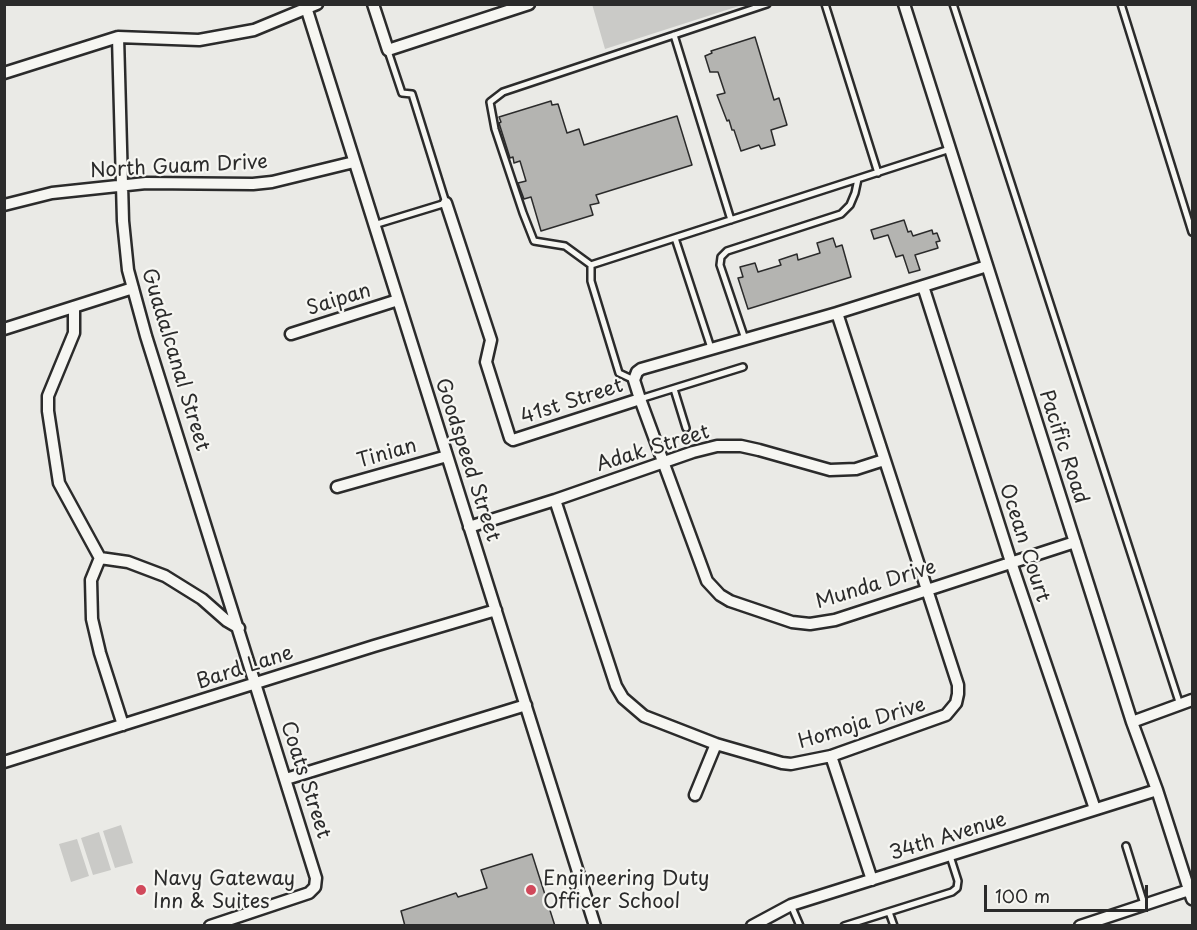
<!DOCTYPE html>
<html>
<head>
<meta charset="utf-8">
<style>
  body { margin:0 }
  #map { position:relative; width:1197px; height:930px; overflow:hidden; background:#eaeae6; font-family:"Playpen Sans",sans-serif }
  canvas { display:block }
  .frame { position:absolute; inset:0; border:6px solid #2b2b2b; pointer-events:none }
  .scale { position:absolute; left:984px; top:885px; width:164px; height:27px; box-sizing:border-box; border:3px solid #2b2b2b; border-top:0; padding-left:8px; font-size:18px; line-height:21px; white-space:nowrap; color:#2b2b2b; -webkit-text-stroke:4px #f6f6f2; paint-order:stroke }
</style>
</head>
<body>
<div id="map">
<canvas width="1197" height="930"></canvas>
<div class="frame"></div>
<div class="scale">100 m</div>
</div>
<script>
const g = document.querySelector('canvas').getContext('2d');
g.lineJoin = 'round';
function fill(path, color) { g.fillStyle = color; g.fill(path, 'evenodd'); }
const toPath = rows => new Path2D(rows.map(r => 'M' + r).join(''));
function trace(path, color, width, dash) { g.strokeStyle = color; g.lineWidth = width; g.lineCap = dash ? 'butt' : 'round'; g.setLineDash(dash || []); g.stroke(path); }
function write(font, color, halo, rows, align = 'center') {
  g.font = font + ' "Playpen Sans",sans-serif'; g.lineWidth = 4.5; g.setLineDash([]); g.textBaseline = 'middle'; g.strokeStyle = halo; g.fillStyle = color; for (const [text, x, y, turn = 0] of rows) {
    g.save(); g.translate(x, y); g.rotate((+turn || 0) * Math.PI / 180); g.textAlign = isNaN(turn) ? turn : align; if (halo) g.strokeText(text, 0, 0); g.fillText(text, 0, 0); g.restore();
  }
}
const green = toPath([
  [592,4,742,4,742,5,605,49],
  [121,825,133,863,115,868,103,831],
  [99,832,111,870,93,875,81,838],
  [77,839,89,876,71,882,59,844]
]);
const building = toPath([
  [755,37,774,100,779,98,787,125,771,130,775,145,761,149,759,145,741,151,734,130,732,130,729,120,727,121,717,95,725,93,718,72,710,72,705,56,712,53,711,51,755,37],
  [551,101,552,105,558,104,567,133,579,129,584,145,677,116,692,165,596,195,599,203,590,205,593,215,541,231,531,197,524,199,518,183,526,181,520,161,514,163,513,157,510,158,499,123,501,122,499,117,551,101],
  [904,220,908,232,911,231,913,236,932,230,933,234,937,233,940,241,936,242,938,248,915,255,920,270,909,273,903,255,896,257,888,235,874,239,871,230,904,220],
  [833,238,836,247,842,245,851,277,748,309,738,278,743,277,740,267,755,263,758,272,781,265,779,260,797,254,798,260,820,253,817,243,833,238],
  [532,854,555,926,405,926,401,911,456,893,458,897,487,888,481,870,532,854]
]);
const lane = toPath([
  [825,4,878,173],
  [953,4,1180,705],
  [1121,4,1192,232],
  [674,35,731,220],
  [374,225,446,203,412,94,402,93,388,51],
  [675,238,711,348],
  [591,265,565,246,534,241,523,213,495,129,490,102,503,92,767,4],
  [745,339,720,265,721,257,727,251,841,214,850,205,855,193,858,179],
  [634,380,619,373,591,281,591,265,950,149],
  [674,389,686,428],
  [640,399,743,367],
  [1126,846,1144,904],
  [791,905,800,926],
  [889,912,894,926],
  [844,926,952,892,957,888,958,881,950,856]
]);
const street = toPath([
  [305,4,595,926],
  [373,4,388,50,529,4],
  [904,4,1132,722,1157,790,1192,899],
  [118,37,123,221,128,270,146,336,316,878,315,887,309,893,210,926],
  [4,73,118,37,199,40,254,30,317,4],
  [446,203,491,340,486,362,510,438,513,440,640,399],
  [4,205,52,193,146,183,253,184,272,182,354,162],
  [987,266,837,313,641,369,637,372,634,380,640,399,707,581,720,595,730,601,792,622,810,624,835,620,1075,542],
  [923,286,1011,562,1095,809],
  [74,307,74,333,48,396,48,411,59,483,100,558,128,562,165,576,202,599,227,621,239,628],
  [4,329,133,288],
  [291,334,398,300],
  [337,487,447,456],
  [555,500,616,686,623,698,644,716,716,744,782,763,791,764,831,756,946,715,956,703,958,694,958,685,837,313],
  [469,527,555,500,693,452,717,446,741,446,759,450,830,470,856,469,884,460],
  [100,558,91,580,92,619,100,653,123,725],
  [1132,722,1192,700],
  [831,756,872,880],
  [4,762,374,646,496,610],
  [286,779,526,705],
  [695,795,716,744],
  [752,926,791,905,1157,790],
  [1080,926,1189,890]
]);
const markers = [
  [141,890,6,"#d1495b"],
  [531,890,6,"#d1495b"]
];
const streetNames = [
  ["North Guam Drive",179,167,-3],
  ["Saipan",339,300,-17],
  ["Guadalcanal Street",175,360,73],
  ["41st Street",572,402,-18],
  ["Pacific Road",1063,447,72],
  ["Adak Street",653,449,-17],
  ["Tinian",387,454,-16],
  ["Goodspeed Street",467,460,72],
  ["Ocean Court",1024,543,72],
  ["Munda Drive",876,585,-17],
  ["Bard Lane",245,668,-18],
  ["Homoja Drive",862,724,-17],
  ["Coats Street",305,780,72],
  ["34th Avenue",948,837,-17]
];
const poiNames = [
  ["Navy Gateway",153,879],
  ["Inn & Suites",153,902],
  ["Engineering Duty",543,879],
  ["Officer School",543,902]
];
fill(green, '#cacac7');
fill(building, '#b4b4b1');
trace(building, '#2b2b2b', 1.5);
trace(lane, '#2b2b2b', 10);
trace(street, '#2b2b2b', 15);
trace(lane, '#f6f6f2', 5);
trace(street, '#f6f6f2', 10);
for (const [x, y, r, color] of markers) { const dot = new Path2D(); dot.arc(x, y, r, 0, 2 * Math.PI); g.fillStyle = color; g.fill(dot); trace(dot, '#f6f6f2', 2); }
write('20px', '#2b2b2b', '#f6f6f2', streetNames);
write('20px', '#2b2b2b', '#f6f6f2', poiNames, 'left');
</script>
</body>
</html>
